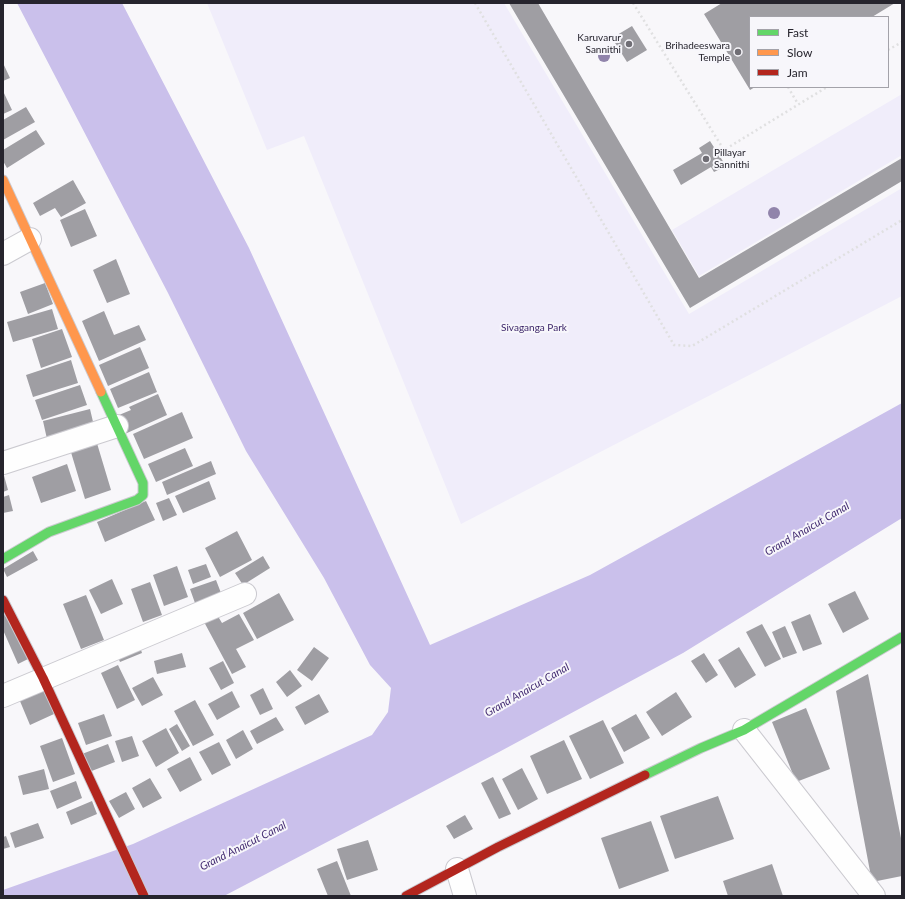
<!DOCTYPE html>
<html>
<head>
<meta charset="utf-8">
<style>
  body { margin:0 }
  #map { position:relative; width:905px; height:899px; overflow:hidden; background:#f8f7fa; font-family:Lato,sans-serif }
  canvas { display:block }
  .frame { position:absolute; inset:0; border:4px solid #26242d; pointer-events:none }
  .legend { position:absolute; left:749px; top:16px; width:140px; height:72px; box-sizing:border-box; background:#f7f6fb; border:1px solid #a3a2a9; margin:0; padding:5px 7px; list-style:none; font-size:12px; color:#26242d }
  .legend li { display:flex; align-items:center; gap:8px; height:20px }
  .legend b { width:20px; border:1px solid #a3a2a9 }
</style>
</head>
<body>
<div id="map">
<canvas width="905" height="899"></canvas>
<div class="frame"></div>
<ul class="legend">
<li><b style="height:5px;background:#63d668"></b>Fast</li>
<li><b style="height:5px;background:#ff974d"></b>Slow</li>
<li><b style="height:5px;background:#b3261e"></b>Jam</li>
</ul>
</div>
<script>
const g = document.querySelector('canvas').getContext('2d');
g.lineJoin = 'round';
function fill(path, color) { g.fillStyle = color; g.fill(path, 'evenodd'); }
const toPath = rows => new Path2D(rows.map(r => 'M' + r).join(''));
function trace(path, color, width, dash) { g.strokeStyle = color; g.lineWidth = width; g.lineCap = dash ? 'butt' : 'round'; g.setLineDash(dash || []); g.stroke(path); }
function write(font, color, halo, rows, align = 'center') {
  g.font = font + ' Lato,sans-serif'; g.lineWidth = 4; g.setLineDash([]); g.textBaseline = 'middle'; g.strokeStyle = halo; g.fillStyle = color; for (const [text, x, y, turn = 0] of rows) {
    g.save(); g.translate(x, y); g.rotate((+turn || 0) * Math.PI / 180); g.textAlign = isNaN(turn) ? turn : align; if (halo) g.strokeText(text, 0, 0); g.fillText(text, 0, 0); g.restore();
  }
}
const green = toPath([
  [207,3,504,3,689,314,902,188,902,296,461,524,304,136,267,150],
  [902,94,902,155,699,276,672,230]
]);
const water = toPath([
  [17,3,122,3,249,248,430,645,590,575,902,403,902,518,683,653,499,752,224,896,3,896,3,890,133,844,372,735,388,712,391,688,370,665,324,578,246,451,168,293]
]);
const building = toPath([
  [509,3,538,3,699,278,902,158,902,181,690,308],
  [722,3,895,3,872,17,750,17,750,87,755,87,750,90,704,14],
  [632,26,647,50,627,62,612,38],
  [3,63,10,78,3,81],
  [3,91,12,110,3,114],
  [26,107,35,122,3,140,3,120],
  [36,130,45,144,7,168,3,161,3,150],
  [710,141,726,166,714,172,711,167,681,185,673,170,702,153,699,148],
  [73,180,86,203,61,217,55,208,40,216,33,203],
  [85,209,97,236,71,247,60,220],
  [116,259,130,294,107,303,93,270],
  [45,283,53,304,28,314,20,292],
  [52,309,58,329,13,342,7,322],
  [104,311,114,335,139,325,146,340,99,361,82,321],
  [62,329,72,357,41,368,32,339],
  [140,347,149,368,108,386,99,365],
  [71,360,78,383,33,397,26,375],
  [149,372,157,392,118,408,110,389],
  [80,385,87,405,42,420,35,400],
  [158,394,167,415,127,433,119,415,131,410,129,407],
  [90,409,94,426,47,439,43,421],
  [182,412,193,438,144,459,133,434],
  [96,440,111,490,85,499,70,449],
  [185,448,193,466,156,482,148,464],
  [211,461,216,474,167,495,162,482],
  [67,464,76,491,41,503,32,477],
  [3,472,8,490,3,492],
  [209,481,216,499,183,513,175,496],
  [9,495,13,511,3,513,3,497],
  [169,498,177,515,163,521,156,503],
  [146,501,155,520,105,542,97,522],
  [237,531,252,560,220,577,205,548],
  [33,551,38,560,7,577,3,569],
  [263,556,270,568,243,585,235,573],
  [206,564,211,577,193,584,188,570],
  [177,566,188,597,164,606,153,575],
  [112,579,123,604,101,614,89,590],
  [216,580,221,593,195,603,190,589],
  [150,582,162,615,143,622,131,589],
  [855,591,869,619,843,633,828,604],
  [279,593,294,620,257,639,243,613],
  [86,595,104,640,81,649,63,604],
  [3,613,34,656,18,664,3,630],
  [216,613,222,623,239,614,254,640,236,649,246,667,232,674,203,620],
  [810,614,822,644,803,651,791,622],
  [762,624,781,659,765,667,746,632],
  [785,626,797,653,783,658,772,632],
  [138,641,142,653,120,662,115,650],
  [314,647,329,658,312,681,297,670],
  [739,647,756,675,735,688,718,660],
  [182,653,186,667,157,674,154,661],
  [704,653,718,675,706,683,691,661],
  [223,661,234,683,221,690,209,668],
  [118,665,135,700,117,709,101,673],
  [290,670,302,686,287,697,276,682],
  [868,674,902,843,902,876,872,882,836,691],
  [153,677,163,695,142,706,132,688],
  [42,683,54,714,30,725,17,694],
  [263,688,273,709,260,715,250,695],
  [232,691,240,707,217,720,208,704],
  [676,692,692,717,662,736,646,712],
  [319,694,329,712,305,725,295,707],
  [195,700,214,735,193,746,174,711],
  [806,708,830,769,796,782,772,722],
  [104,714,112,736,86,745,78,723],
  [636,714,650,738,624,752,611,728],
  [276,717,284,730,257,744,250,731],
  [603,720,624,763,590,779,569,736],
  [177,724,190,746,182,751,169,729],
  [166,728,179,753,156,767,142,741],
  [243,730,253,749,236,759,226,740],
  [132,736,139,756,122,762,115,741],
  [62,738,75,774,53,782,40,746],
  [564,740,582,779,547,794,530,756],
  [219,742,231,765,212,775,199,752],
  [108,744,115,762,89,772,82,754],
  [190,757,202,780,180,792,167,769],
  [522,768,538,799,518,810,502,779],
  [44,769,49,789,23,795,18,776],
  [493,777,511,814,499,819,481,783],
  [150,778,162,798,143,808,132,788],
  [76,781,82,798,57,809,50,791],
  [126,792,135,809,119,818,109,801],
  [718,796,734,839,675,859,660,816],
  [92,801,97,814,71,825,66,812],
  [465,815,473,829,454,839,446,826],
  [651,821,669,871,619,889,601,838],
  [38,823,44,838,15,848,10,833],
  [6,836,10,847,3,849,3,837],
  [368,840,378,870,347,880,337,849],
  [337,861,351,896,328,896,317,869],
  [772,864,783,896,728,896,723,881]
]);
const path = toPath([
  [475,3,674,345,692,346,902,220],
  [633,3,724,150,827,87],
  [888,50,902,42],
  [788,87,798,104]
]);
const street = toPath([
  [3,254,30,239],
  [3,463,117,426],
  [3,696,245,594],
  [744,730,874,896],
  [457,869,465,896]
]);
const fast = toPath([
  [3,559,49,532,137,500,143,495,143,483,101,392],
  [645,775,701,748,744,730,902,637]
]);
const slow = toPath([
  [3,180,101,392]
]);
const jam = toPath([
  [3,600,43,678,144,896],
  [406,896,498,847,645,775]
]);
const trees = [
  [604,56],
  [774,213]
];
const markers = [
  [629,44,4,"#706e75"],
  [738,52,4,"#706e75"],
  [706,159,4,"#706e75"]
];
const poiNames = [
  ["Karuvarur",621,38],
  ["Sannithi",621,50],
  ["Brihadeeswara",730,46],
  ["Temple",730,58],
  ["Pillayar",714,153,"left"],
  ["Sannithi",714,165,"left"]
];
const parkNames = [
  ["Sivaganga Park",534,328]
];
const waterNames = [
  ["Grand Anaicut Canal",807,529,-30],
  ["Grand Anaicut Canal",527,690,-30],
  ["Grand Anaicut Canal",243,846,-27]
];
fill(green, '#f0edfa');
fill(water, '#cac0eb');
fill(building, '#9f9ea3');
trace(street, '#cbcad0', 24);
trace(fast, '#cbcad0', 11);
trace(slow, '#cbcad0', 11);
trace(jam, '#cbcad0', 11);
trace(path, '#e0e0e1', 2.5, [2, 3]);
trace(street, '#fefefe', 22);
trace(fast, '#63d668', 9);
trace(slow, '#ff974d', 9);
trace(jam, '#b3261e', 9);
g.fillStyle = '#9184ab';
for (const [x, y] of trees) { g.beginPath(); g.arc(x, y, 6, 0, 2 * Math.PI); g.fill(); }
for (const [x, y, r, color] of markers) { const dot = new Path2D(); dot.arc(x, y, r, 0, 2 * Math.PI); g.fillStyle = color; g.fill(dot); trace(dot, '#f7f6fb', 1.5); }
write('10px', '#26242d', '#f7f6fb', poiNames, 'right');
write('10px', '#3d266a', '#f7f6fb', parkNames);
write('italic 11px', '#432c71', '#f7f6fb', waterNames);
</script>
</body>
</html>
